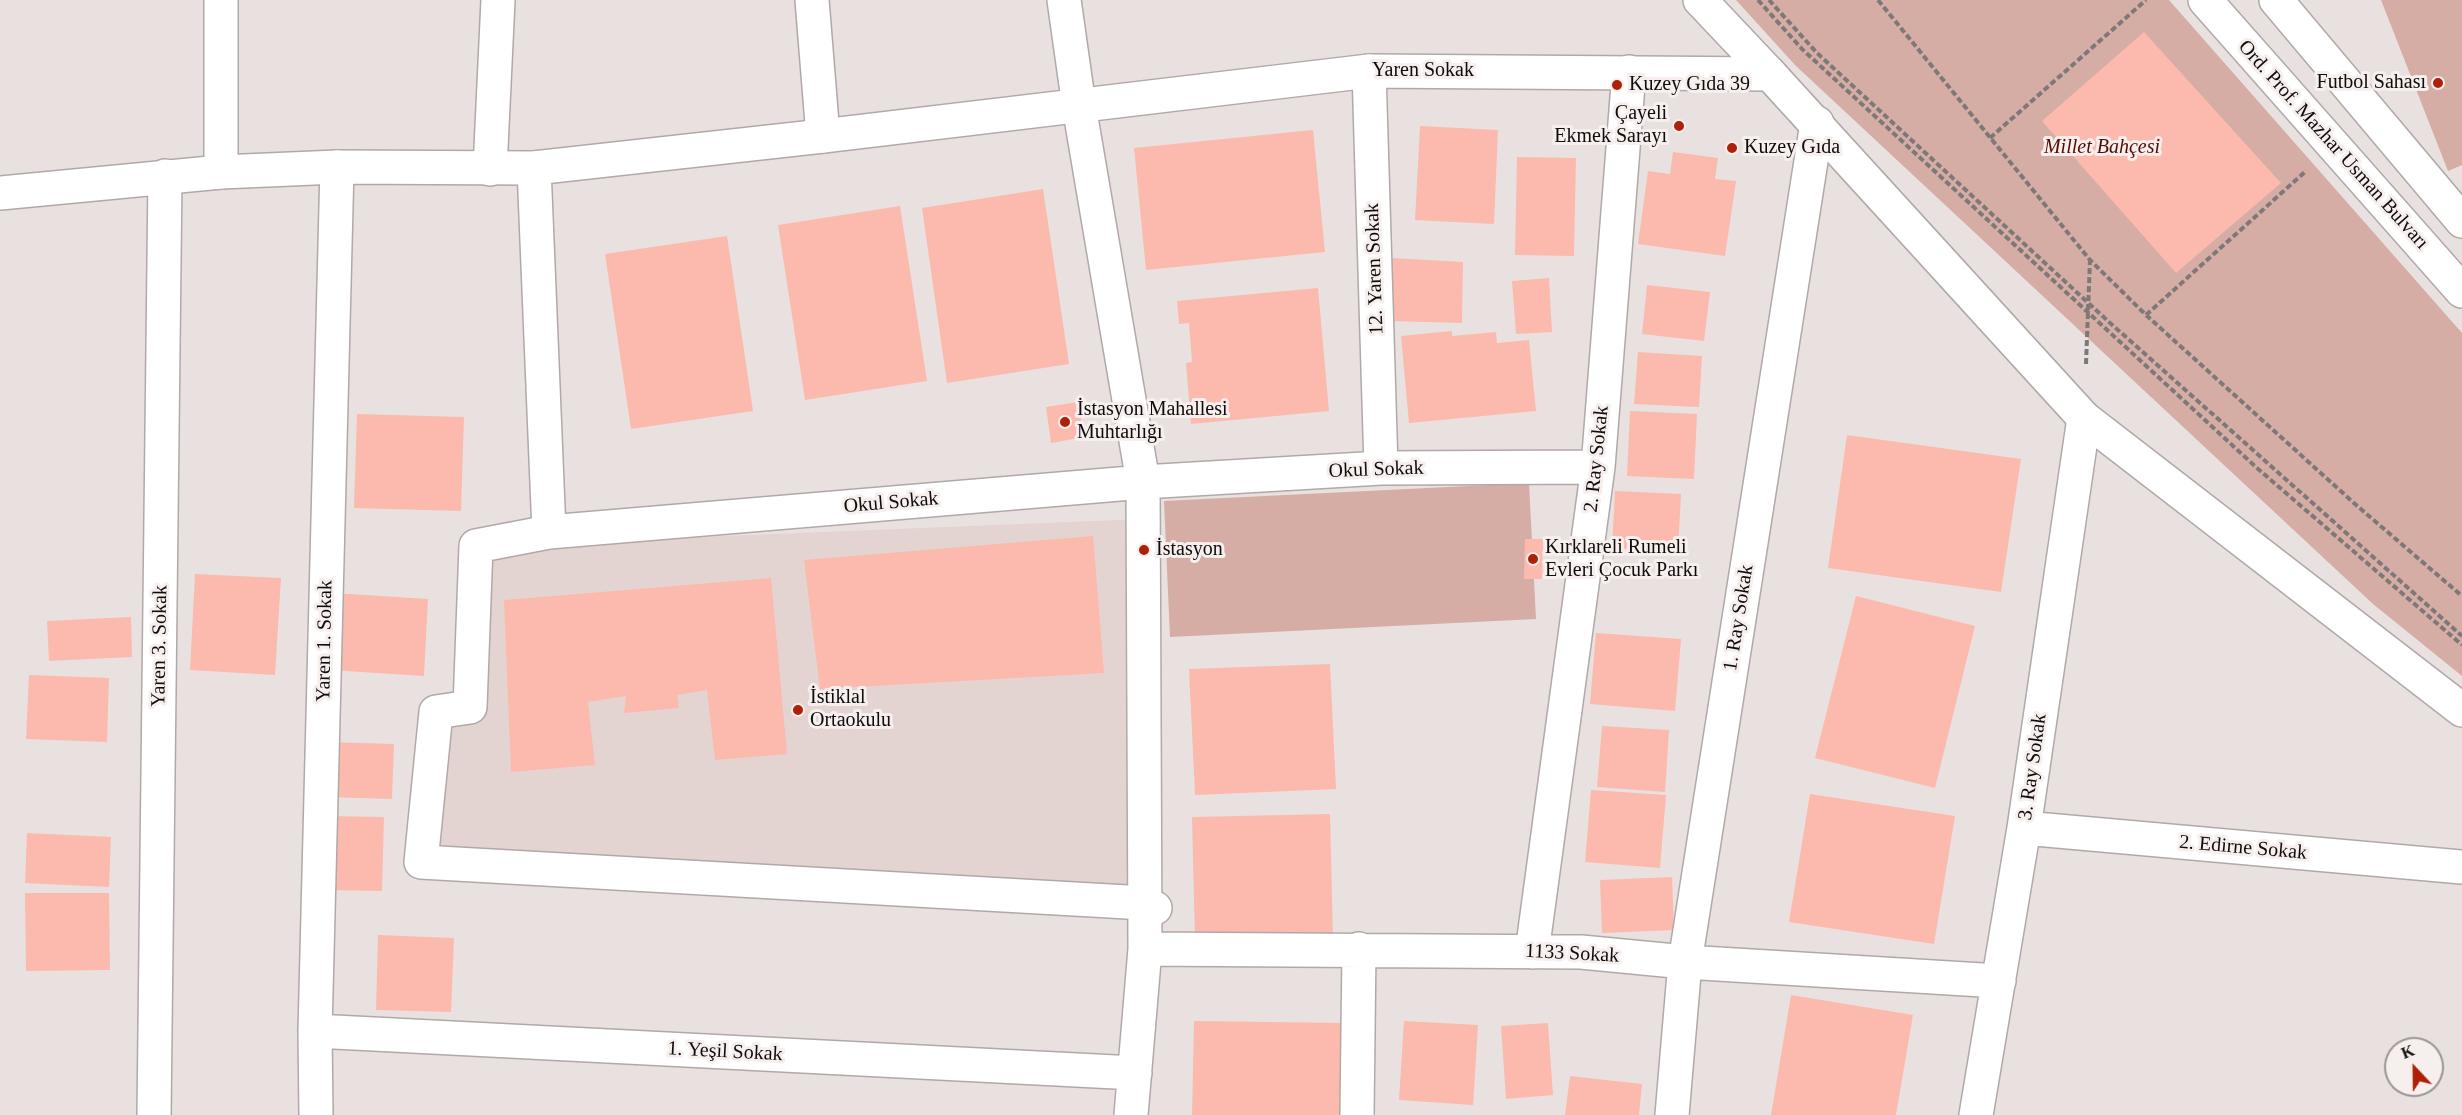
<!DOCTYPE html>
<html>
<head>
<meta charset="utf-8">
<style>
  body { margin:0 }
  #map { position:relative; width:2462px; height:1115px; overflow:hidden; background:#e9e1e0; font-family:"Times New Roman",serif }
  canvas { display:block }
  .north { position:absolute; left:2384px; top:1037px; width:60px; height:60px; box-sizing:border-box; background:#f6efed; border:2px solid #9a9493; border-radius:50%; rotate:338deg; font-size:16px; font-weight:700; line-height:24px; text-align:center; color:#0f0c0c }
  .north::after { content:''; display:block; margin:auto; width:21px; height:27px; background:#ae2008; clip-path:polygon(50% 0,100% 100%,50% 72%,0 100%) }
</style>
</head>
<body>
<div id="map">
<canvas width="2462" height="1115"></canvas>
<div class="north">K</div>
</div>
<script>
const g = document.querySelector('canvas').getContext('2d');
g.lineJoin = 'round';
function fill(path, color) { g.fillStyle = color; g.fill(path, 'evenodd'); }
const toPath = rows => new Path2D(rows.map(r => 'M' + r).join(''));
function trace(path, color, width, dash) { g.strokeStyle = color; g.lineWidth = width; g.lineCap = dash ? 'butt' : 'round'; g.setLineDash(dash || []); g.stroke(path); }
function write(font, color, halo, rows, align = 'center') {
  g.font = font + ' "Times New Roman",serif'; g.lineWidth = 6; g.setLineDash([]); g.textBaseline = 'middle'; g.strokeStyle = halo; g.fillStyle = color; for (const [text, x, y, turn = 0] of rows) {
    g.save(); g.translate(x, y); g.rotate((+turn || 0) * Math.PI / 180); g.textAlign = isNaN(turn) ? turn : align; if (halo) g.strokeText(text, 0, 0); g.fillText(text, 0, 0); g.restore();
  }
}
const built = toPath([
  [1143,519,1145,903,421,862,436,712,470,707,476,546]
]);
const green = toPath([
  [1736,0,2169,0,2462,333,2462,676,2373,604,1795,65],
  [2381,0,2462,0,2462,165,2448,171],
  [1529,483,1536,619,1170,637,1164,501]
]);
const building = toPath([
  [2144,32,2281,183,2176,273,2042,121],
  [1420,126,1498,130,1494,224,1415,220],
  [1313,130,1325,252,1146,270,1134,148],
  [1673,152,1718,158,1715,179,1736,181,1725,256,1638,244,1648,171,1670,174],
  [1517,157,1576,158,1574,256,1515,255],
  [1043,189,1069,364,947,383,922,208],
  [900,206,927,381,805,400,778,225],
  [727,236,753,411,631,429,605,254],
  [1392,258,1463,262,1462,323,1390,321],
  [1549,278,1552,332,1516,334,1512,281],
  [1647,285,1710,292,1704,341,1642,334],
  [1318,288,1329,411,1191,424,1186,363,1192,362,1189,323,1179,324,1177,301],
  [1452,331,1452,336,1496,332,1497,343,1529,340,1536,411,1409,423,1401,336],
  [1638,352,1702,356,1699,407,1634,404],
  [1078,402,1084,437,1051,443,1046,407],
  [1630,411,1697,414,1694,479,1627,476],
  [357,414,464,417,461,511,354,508],
  [1847,435,2021,459,2001,592,1828,568],
  [1615,491,1681,494,1678,551,1612,548],
  [1093,536,1104,673,820,689,804,560],
  [1525,539,1543,539,1542,579,1524,579],
  [195,574,281,578,275,675,190,670],
  [771,578,787,754,715,760,707,690,677,695,679,708,624,713,626,696,588,702,595,765,511,772,504,600],
  [334,593,428,599,424,676,330,670],
  [1856,596,1975,626,1935,788,1815,758],
  [131,617,132,657,49,661,47,621],
  [1596,633,1681,639,1675,711,1590,704],
  [1330,664,1336,789,1195,795,1189,669],
  [29,675,109,678,107,742,26,739],
  [1602,726,1669,730,1665,792,1597,787],
  [327,742,394,744,392,799,325,797],
  [1591,790,1666,795,1660,868,1585,862],
  [1810,794,1955,816,1934,944,1789,922],
  [1330,814,1333,939,1195,942,1192,817],
  [327,816,384,817,382,891,326,890],
  [27,833,111,837,109,887,25,883],
  [1672,877,1674,930,1602,933,1600,880],
  [25,893,109,893,110,970,26,971],
  [378,935,454,938,451,1012,376,1010],
  [1791,995,1913,1015,1896,1115,1771,1115],
  [1194,1021,1344,1023,1342,1115,1192,1115],
  [1404,1021,1478,1025,1473,1105,1399,1100],
  [1548,1023,1553,1095,1506,1099,1501,1026],
  [1570,1076,1642,1084,1639,1115,1565,1115]
]);
const path = toPath([
  [1758,0,1802,49,2257,468,2462,645],
  [1769,0,1817,53,2109,322,2462,636],
  [1878,0,2090,260,2146,315,2355,504,2462,596],
  [1990,138,2146,0],
  [2146,315,2306,171],
  [2086,364,2090,260]
]);
const street = toPath([
  [812,0,823,136],
  [1064,0,1079,106,1143,482,1145,949,1131,1115],
  [1700,0,1770,74],
  [1369,71,1381,468],
  [534,168,549,532,1143,482,1381,468,1598,467],
  [490,169,498,0],
  [221,172,221,0],
  [549,532,476,546,470,707,436,712,421,862,1145,903,1155,908],
  [2024,828,2462,867],
  [1145,949,1581,952,1685,962,1999,981],
  [1532,952,1598,467,1629,72],
  [315,1031,1135,1073],
  [154,1115,165,176],
  [316,1115,315,1031,337,167],
  [1357,1115,1359,949],
  [1672,1115,1685,962,1817,123],
  [1976,1115,2024,828,2084,418]
]);
const secondary = toPath([
  [2205,0,2462,291],
  [2276,0,2462,221],
  [0,193,221,172,337,167,534,168,823,136,1369,71,1770,74,2084,418,2462,710]
]);
const markers = [
  [2438,83,6,"#ae2008"],
  [1617,85,6,"#ae2008"],
  [1679,126,6,"#ae2008"],
  [1732,148,6,"#ae2008"],
  [1065,422,6,"#ae2008"],
  [1144,550,6,"#ae2008"],
  [1533,559,6,"#ae2008"],
  [798,710,6,"#ae2008"]
];
const streetNames = [
  ["Yaren Sokak",1423,71],
  ["Ord. Prof. Mazhar Usman Bulvarı",2333,145,48],
  ["12. Yaren Sokak",1375,269,-92],
  ["2. Ray Sokak",1597,459,-84],
  ["Okul Sokak",1376,470,-2],
  ["Okul Sokak",891,503,-5],
  ["1. Ray Sokak",1739,618,-81],
  ["Yaren 1. Sokak",325,641,-89],
  ["Yaren 3. Sokak",160,646,-89],
  ["3. Ray Sokak",2033,767,-82],
  ["2. Edirne Sokak",2243,848,5],
  ["1133 Sokak",1572,954,3],
  ["1. Yeşil Sokak",725,1052,3]
];
const poiNames = [
  ["Futbol Sahası",2426,83,"right"],
  ["Kuzey Gıda 39",1629,85],
  ["Çayeli",1667,114,"right"],
  ["Ekmek Sarayı",1667,137,"right"],
  ["Kuzey Gıda",1744,148],
  ["İstasyon Mahallesi",1077,410],
  ["Muhtarlığı",1077,433],
  ["Kırklareli Rumeli",1545,548],
  ["Evleri Çocuk Parkı",1545,571],
  ["İstasyon",1156,550],
  ["İstiklal",810,698],
  ["Ortaokulu",810,721]
];
const parkNames = [
  ["Millet Bahçesi",2102,148]
];
fill(built, '#e4d4d1');
fill(green, '#d5ada4');
fill(building, '#fbbaad');
trace(street, '#b0a9a7', 36);
trace(secondary, '#b0a9a7', 36);
trace(path, '#7e7878', 4, [6, 3]);
trace(street, '#fff', 33);
trace(secondary, '#fff', 33);
for (const [x, y, r, color] of markers) { const dot = new Path2D(); dot.arc(x, y, r, 0, 2 * Math.PI); g.fillStyle = color; g.fill(dot); trace(dot, '#f6efed', 2); }
write('20px', '#0f0c0c', '#f6efed', streetNames);
write('20px', '#0f0c0c', '#f6efed', poiNames, 'left');
write('italic 20px', '#560b02', '#f6efed', parkNames);
</script>
</body>
</html>
